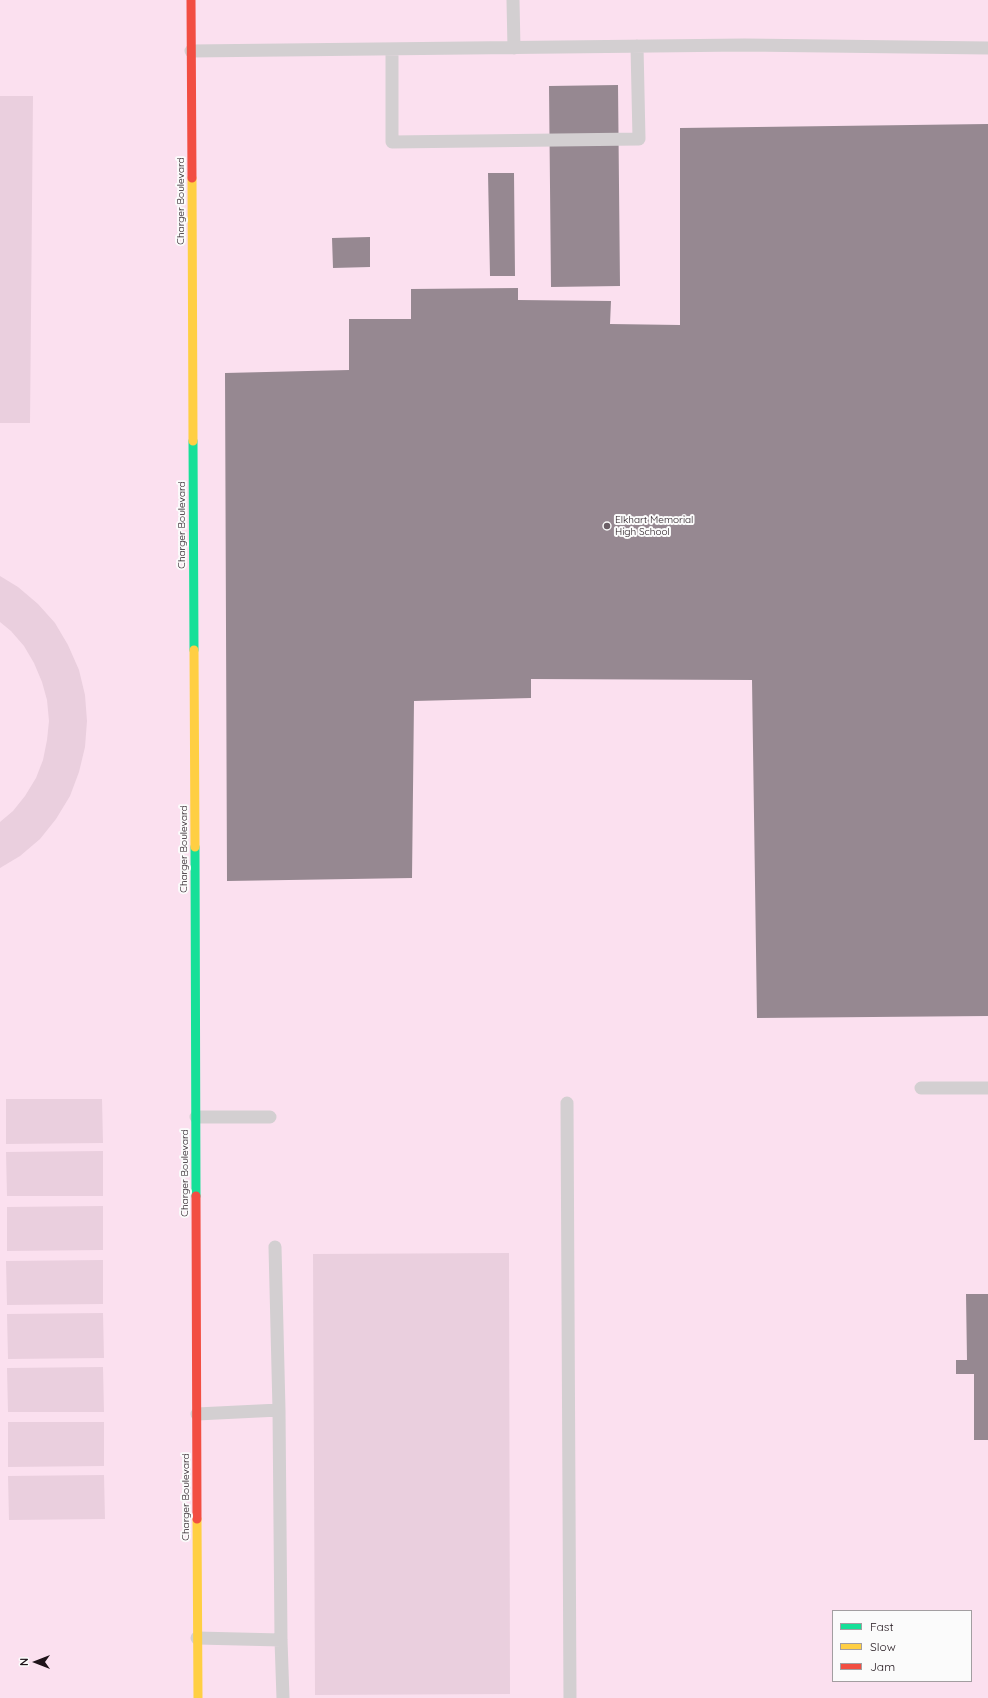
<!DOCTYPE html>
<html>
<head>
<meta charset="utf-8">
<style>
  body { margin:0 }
  #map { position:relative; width:988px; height:1698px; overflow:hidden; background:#f7ecf2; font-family:Quicksand,sans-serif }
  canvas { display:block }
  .legend { position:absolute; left:832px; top:1610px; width:140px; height:72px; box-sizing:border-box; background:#fbfbfb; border:1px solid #a39ea1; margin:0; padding:5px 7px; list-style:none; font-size:12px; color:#1f131a }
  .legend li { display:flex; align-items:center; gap:8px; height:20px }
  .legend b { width:20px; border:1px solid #a39ea1 }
  .north { position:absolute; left:16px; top:1642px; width:40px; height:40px; -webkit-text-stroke:3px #fbfbfb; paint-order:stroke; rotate:270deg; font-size:11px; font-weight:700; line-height:16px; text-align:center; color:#1f131a }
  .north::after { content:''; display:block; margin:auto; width:14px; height:18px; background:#1f131a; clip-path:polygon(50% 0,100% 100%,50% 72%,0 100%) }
</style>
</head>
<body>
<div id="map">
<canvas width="988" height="1698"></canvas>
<ul class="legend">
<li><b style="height:5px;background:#16e098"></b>Fast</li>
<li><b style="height:5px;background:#ffcf43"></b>Slow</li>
<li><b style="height:5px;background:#f24e42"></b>Jam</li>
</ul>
<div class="north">N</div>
</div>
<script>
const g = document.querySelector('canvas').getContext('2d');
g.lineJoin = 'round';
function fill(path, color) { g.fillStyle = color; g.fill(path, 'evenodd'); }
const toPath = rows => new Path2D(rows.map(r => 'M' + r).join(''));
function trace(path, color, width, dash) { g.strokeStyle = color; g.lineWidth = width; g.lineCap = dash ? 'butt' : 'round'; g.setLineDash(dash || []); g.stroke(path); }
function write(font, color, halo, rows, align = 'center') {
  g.font = font + ' Quicksand,sans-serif'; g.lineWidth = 4; g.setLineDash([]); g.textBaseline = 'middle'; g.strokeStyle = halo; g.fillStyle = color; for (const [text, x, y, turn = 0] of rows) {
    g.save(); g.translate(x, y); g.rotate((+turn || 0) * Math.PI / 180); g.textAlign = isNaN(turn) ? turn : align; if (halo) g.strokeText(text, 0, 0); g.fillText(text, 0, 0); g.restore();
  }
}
const built = toPath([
  [0,0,988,0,988,1698,0,1698],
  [833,1611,971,1611,971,1681,833,1681]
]);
const green = toPath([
  [0,96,33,96,30,423,0,423],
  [0,576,18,587,38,604,55,623,68,645,79,670,85,695,87,721,85,747,79,772,70,796,56,819,40,839,20,856,0,868,0,822,13,811,25,796,36,778,43,760,47,740,49,721,47,700,42,682,34,663,24,646,11,631,0,622],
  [6,1099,102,1099,103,1143,6,1144],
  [103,1151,103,1196,7,1196,6,1152],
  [103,1206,103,1250,7,1251,7,1207],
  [509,1253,510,1694,315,1695,313,1254],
  [103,1260,103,1304,7,1305,6,1261],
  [103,1313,104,1358,8,1359,7,1314],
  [103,1367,104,1412,8,1412,7,1368],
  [8,1422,104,1422,104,1466,8,1467],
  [104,1475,105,1519,9,1520,8,1476]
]);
const building = toPath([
  [618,85,620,286,551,287,549,86],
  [988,124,988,1016,757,1018,752,680,531,679,531,698,414,701,412,878,227,881,225,373,349,370,349,319,411,319,411,289,518,288,518,300,611,301,610,324,680,325,680,128],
  [488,173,514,173,515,276,490,276],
  [370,237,370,267,333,268,332,238],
  [966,1294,988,1294,988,1440,974,1440,974,1374,956,1374,956,1360,967,1360]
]);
const lane = toPath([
  [513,0,514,48],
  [392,50,392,142,639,139,637,46],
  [191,51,745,45,988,48],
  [921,1088,988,1088],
  [567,1103,570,1698],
  [196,1117,270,1117],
  [275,1247,279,1410,281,1640,283,1698],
  [197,1414,279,1410],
  [197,1638,281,1640]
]);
const fast = toPath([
  [193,441,194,650],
  [195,847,196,1196]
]);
const slow = toPath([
  [192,178,193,441],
  [194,650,195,847],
  [197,1519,198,1698]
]);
const jam = toPath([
  [191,0,192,178],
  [196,1196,197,1519]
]);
const markers = [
  [607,526,4,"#6b5f66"]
];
const streetNames = [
  ["Charger Boulevard",181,201,-90],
  ["Charger Boulevard",182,525,-90],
  ["Charger Boulevard",184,849,-90],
  ["Charger Boulevard",185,1173,-90],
  ["Charger Boulevard",186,1497,-90]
];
const poiNames = [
  ["Elkhart Memorial",615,520],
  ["High School",615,532]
];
fill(built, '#fbe0ef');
fill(green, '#eacfde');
fill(building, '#968891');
trace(lane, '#d3cfd1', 13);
trace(fast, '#16e098', 9);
trace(slow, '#ffcf43', 9);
trace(jam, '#f24e42', 9);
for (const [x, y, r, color] of markers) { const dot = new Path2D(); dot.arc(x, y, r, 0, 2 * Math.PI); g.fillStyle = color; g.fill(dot); trace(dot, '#fbfbfb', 1.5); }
write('10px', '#1f131a', '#fbfbfb', streetNames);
write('10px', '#1f131a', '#fbfbfb', poiNames, 'left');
</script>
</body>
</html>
